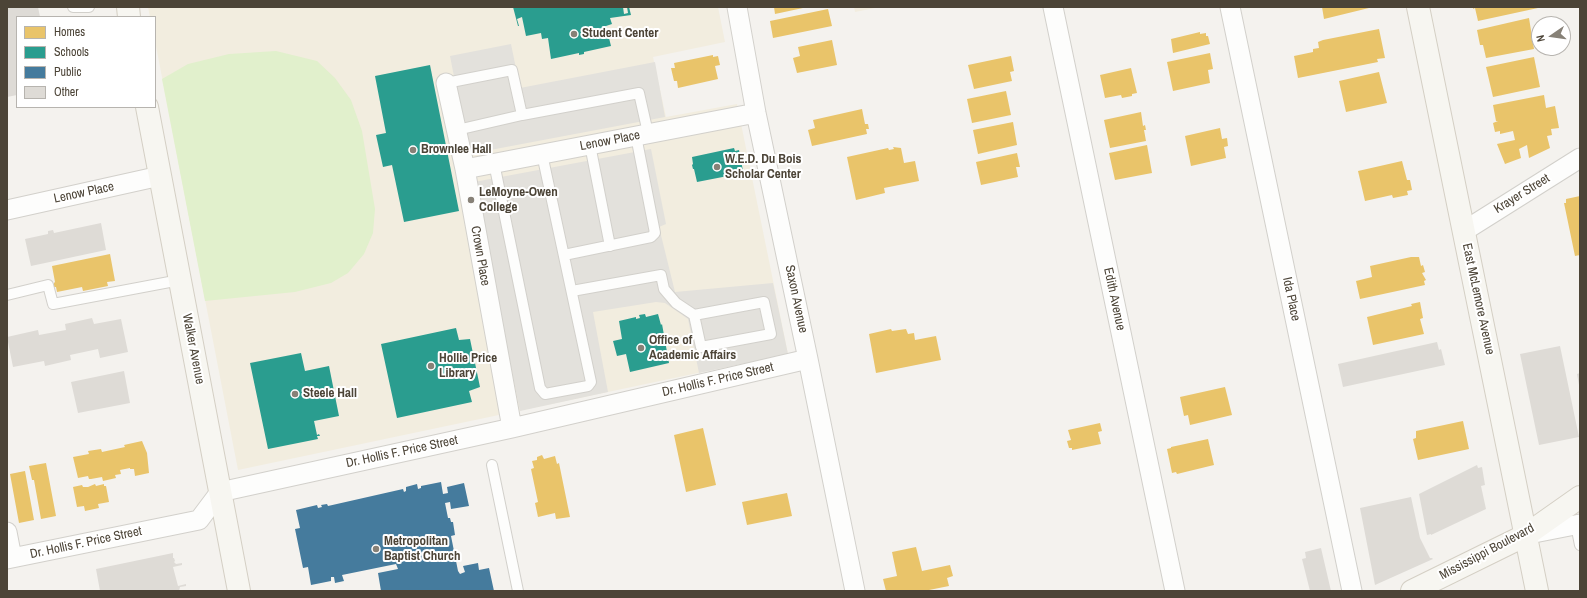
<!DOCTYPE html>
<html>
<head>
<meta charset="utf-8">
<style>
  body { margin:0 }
  #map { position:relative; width:1587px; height:598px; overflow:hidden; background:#f4f2ee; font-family:"Archivo Narrow",sans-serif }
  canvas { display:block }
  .frame { position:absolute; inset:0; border:8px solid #4c4437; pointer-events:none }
  .legend { position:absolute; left:16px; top:16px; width:140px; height:92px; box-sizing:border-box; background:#fff; border:1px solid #b7b4af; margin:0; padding:5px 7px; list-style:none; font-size:12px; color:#4c4437 }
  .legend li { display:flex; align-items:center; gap:8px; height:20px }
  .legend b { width:20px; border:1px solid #b7b4af }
  .north { position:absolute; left:1531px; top:16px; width:40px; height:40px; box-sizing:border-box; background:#fff; border:1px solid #b7b4af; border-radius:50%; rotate:257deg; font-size:11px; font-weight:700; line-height:16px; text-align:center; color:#4c4437 }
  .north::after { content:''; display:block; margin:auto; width:14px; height:18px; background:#878177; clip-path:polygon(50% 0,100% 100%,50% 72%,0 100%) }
</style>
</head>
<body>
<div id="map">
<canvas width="1587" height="598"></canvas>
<div class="frame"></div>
<ul class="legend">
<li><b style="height:11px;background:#e9c46a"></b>Homes</li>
<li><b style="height:11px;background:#2a9d8f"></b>Schools</li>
<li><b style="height:11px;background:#457b9d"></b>Public</li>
<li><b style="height:11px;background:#dedbd6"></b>Other</li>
</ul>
<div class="north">N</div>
</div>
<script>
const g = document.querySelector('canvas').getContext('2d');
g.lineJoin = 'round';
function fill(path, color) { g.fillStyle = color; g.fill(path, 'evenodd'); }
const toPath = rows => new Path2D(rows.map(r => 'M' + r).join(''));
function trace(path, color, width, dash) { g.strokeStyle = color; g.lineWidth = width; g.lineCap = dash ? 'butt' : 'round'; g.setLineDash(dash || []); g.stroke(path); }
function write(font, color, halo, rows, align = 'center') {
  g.font = font + ' "Archivo Narrow",sans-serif'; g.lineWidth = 4; g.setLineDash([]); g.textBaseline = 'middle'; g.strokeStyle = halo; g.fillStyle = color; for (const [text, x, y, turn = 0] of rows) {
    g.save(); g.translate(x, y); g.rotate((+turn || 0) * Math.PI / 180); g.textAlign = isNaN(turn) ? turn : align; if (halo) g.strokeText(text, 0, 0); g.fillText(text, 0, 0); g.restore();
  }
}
const education = toPath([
  [148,7,718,7,725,42,653,57,666,117,737,104,788,354,238,470,155,41,155,17,150,17],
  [854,7,880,7,855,12]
]);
const green = toPath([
  [276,51,317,61,335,78,351,100,362,131,375,209,373,233,364,254,348,273,331,283,295,292,205,301,162,79,188,64,229,54]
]);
const parking = toPath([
  [511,44,520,88,655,62,665,117,469,154,450,56],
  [651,149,666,224,659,227,675,292,773,283,788,354,699,373,688,319,665,303,656,302,593,312,608,392,520,411,474,182]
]);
const homes = toPath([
  [774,7,803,7,803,8,775,14],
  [1322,7,1369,7,1369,8,1324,19],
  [1473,7,1538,7,1538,8,1478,21,1475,8,1473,9],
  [828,9,832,26,773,38,770,21],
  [1529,18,1534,49,1486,58,1483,45,1480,45,1477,30],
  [1379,29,1385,58,1377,59,1378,62,1298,78,1294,56,1313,52,1313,49,1319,48,1318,42,1323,40],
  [1200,32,1200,34,1206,33,1206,36,1208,36,1210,44,1173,53,1171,39],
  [832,40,837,65,797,73,793,58,800,56,798,47],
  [1210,53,1213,69,1208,70,1210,83,1173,91,1167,62],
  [713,55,713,57,718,56,720,65,715,66,718,79,678,88,677,81,674,81,671,68,675,68,674,63],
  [1011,56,1014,71,1010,72,1012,81,974,89,968,65],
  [1534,57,1540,87,1493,97,1486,67],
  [1131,68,1137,93,1132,94,1132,96,1122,98,1121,95,1105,98,1100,75],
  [1379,72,1387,103,1346,112,1339,81],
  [1006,91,1011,115,972,123,967,99],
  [1544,95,1546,108,1555,106,1559,128,1551,129,1552,135,1547,136,1550,148,1529,158,1527,145,1519,149,1521,158,1505,164,1497,144,1515,140,1513,131,1500,134,1500,131,1495,132,1493,123,1498,121,1496,121,1493,105],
  [862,109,865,124,868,124,869,129,866,129,867,134,812,146,808,130,815,128,813,120],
  [1141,112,1143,126,1145,125,1146,130,1144,130,1146,141,1110,148,1104,120],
  [1013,122,1017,145,978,154,973,130],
  [1220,128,1222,139,1227,138,1228,146,1224,147,1226,158,1191,166,1185,136],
  [1147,145,1152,173,1115,180,1109,153],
  [893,147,901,148,904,163,915,161,919,181,884,188,885,193,856,200,847,157,888,148,889,150,894,149],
  [1017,153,1020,167,1016,167,1018,177,981,185,976,162],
  [1402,161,1407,180,1410,180,1412,190,1407,191,1408,195,1393,198,1392,195,1365,201,1358,171],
  [1580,196,1580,255,1575,256,1564,203,1566,203,1566,199],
  [110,254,115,281,107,282,108,286,83,291,82,287,57,292,56,287,54,287,54,283,55,282,52,266],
  [1411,257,1419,257,1421,266,1423,265,1425,272,1422,273,1426,280,1424,281,1425,285,1360,299,1356,281,1372,277,1370,266],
  [1420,302,1423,318,1420,319,1424,334,1373,345,1367,317,1412,306,1411,304],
  [891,329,892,331,906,329,908,334,914,333,915,340,936,336,941,360,876,373,869,334],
  [1225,387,1232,415,1190,425,1188,415,1184,416,1180,397],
  [1463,421,1469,449,1418,460,1413,439,1416,438,1416,431],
  [1100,423,1102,431,1098,432,1101,444,1072,450,1072,448,1069,448,1067,441,1071,440,1068,430],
  [703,428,716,485,686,492,674,435],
  [1208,439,1214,465,1177,474,1176,472,1172,473,1167,449,1171,448,1171,447],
  [142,441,147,453,149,473,135,476,134,469,130,469,130,468,120,470,121,474,115,475,116,478,103,481,102,477,91,479,89,479,88,476,78,478,73,457,89,454,88,451,101,449,102,452,125,447,124,445],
  [542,455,544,459,555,456,557,464,559,463,570,517,556,519,555,513,538,517,535,503,538,502,531,469,534,468,532,461,537,460,537,457],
  [46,463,56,516,41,519,34,480,32,480,29,466],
  [25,471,34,520,19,523,10,474],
  [95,484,96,486,104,484,104,486,106,486,109,502,98,504,99,508,85,511,84,506,77,507,73,487,82,485,83,487,88,487],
  [787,493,792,516,747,525,742,502],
  [916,547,922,571,950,565,953,576,947,578,949,586,924,591,886,591,883,579,897,576,892,552]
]);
const schools = toPath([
  [513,7,623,7,624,14,628,13,627,7,629,7,631,15,610,18,612,24,606,26,611,46,584,52,584,54,579,55,579,53,551,59,548,38,542,39,541,33,526,36,522,17,517,19,519,26,518,26],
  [430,65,459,211,404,222,392,165,383,167,376,135,386,133,375,76],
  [734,148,735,151,739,150,743,171,738,172,738,174,697,182,694,169,693,169,692,165,693,164,692,157],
  [645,314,646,317,658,314,661,325,662,324,669,363,630,372,626,354,617,356,613,341,622,339,619,321,636,317,636,319,640,318,639,315],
  [456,328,459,340,470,339,480,387,469,391,472,402,397,418,381,344],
  [301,353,305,371,329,366,339,416,314,421,317,435,319,434,320,436,317,436,318,439,268,449,250,363]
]);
const public = toPath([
  [441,482,443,494,448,493,447,487,464,483,469,506,451,509,450,502,445,503,448,518,450,518,451,522,453,522,455,535,451,536,458,571,460,574,465,572,463,566,478,563,479,570,489,568,494,591,381,591,378,573,398,569,396,564,342,575,344,581,335,583,334,577,331,577,331,581,311,585,308,567,303,568,295,529,300,528,296,510,317,505,318,508,322,507,321,505,327,504,328,506,403,489,404,492,406,491,406,487,417,484,418,489,421,488,421,486]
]);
const building = toPath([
  [7,7,38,7,40,17,17,17,17,95,7,97],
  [101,223,106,250,31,266,25,239,48,234,48,231,53,230,54,233],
  [92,318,94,324,121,319,128,352,100,358,98,349,70,355,71,360,45,366,44,361,13,367,7,337,38,330,39,335,66,330,65,324],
  [1437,342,1439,350,1441,349,1445,365,1343,387,1338,364],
  [1560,346,1579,437,1539,445,1520,354],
  [124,371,130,403,78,413,71,382],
  [1580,373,1580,385,1579,385,1577,374],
  [1477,465,1478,468,1482,467,1485,485,1481,486,1486,509,1431,535,1431,534,1427,535,1419,494],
  [1411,497,1420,538,1430,558,1432,558,1433,559,1375,585,1360,508],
  [1321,548,1331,591,1310,591,1302,559,1306,558,1305,552],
  [173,553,173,558,174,558,175,561,174,562,176,564,182,563,182,565,173,567,178,586,186,584,186,586,180,587,179,591,100,591,96,569]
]);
const lane = toPath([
  [73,7,89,7],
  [446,83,512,70,522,115],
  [457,130,522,115,639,93,648,133],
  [590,145,610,246],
  [494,163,540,388,545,394,588,386,591,382,542,154],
  [564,255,651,237,655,233,636,136],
  [572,291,661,275,664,289,676,303,694,315,764,302,771,334,701,347,694,315],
  [7,295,48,285,53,304,180,280],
  [492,465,518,591],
  [1576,525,1580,545]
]);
const street = toPath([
  [737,7,756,113,808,359,855,591],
  [1053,7,1175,591],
  [1230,7,1352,591],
  [446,83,465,169,512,428],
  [465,169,756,113],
  [7,210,160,176],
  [1464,231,1580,158],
  [7,532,12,558],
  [1529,534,1580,524],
  [7,559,199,520,220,492,512,428,808,359]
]);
const secondary = toPath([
  [128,7,129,17],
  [1418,7,1537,591],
  [147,107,239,591],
  [1412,591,1526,535,1580,497]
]);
const markers = [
  [574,34,4,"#878177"],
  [413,150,4,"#878177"],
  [717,167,4,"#878177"],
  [471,200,4,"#878177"],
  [641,348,4,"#878177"],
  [431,366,4,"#878177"],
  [295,394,4,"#878177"],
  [376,549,4,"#878177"]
];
const poiNames = [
  ["Student Center",582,34],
  ["Brownlee Hall",421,150],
  ["W.E.D. Du Bois",725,160],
  ["Scholar Center",725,175],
  ["LeMoyne-Owen",479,193],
  ["College",479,208],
  ["Office of",649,341],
  ["Academic Affairs",649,356],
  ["Hollie Price",439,359],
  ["Library",439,374],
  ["Steele Hall",303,394],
  ["Metropolitan",384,542],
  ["Baptist Church",384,557]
];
const streetNames = [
  ["Lenow Place",610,141,-11],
  ["Lenow Place",84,193,-12],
  ["Krayer Street",1522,194,-32],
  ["Crown Place",480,256,80],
  ["Saxon Avenue",796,299,78],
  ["Edith Avenue",1114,299,78],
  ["Ida Place",1291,299,78],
  ["East McLemore Avenue",1478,299,78],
  ["Walker Avenue",193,349,79],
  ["Dr. Hollis F. Price Street",718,380,-13],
  ["Dr. Hollis F. Price Street",402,452,-12],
  ["Dr. Hollis F. Price Street",86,543,-12],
  ["Mississippi Boulevard",1487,552,-28]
];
fill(education, '#f2eddf');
fill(green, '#e1f0cc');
fill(parking, '#e3e1dc');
fill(homes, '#e9c46a');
fill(schools, '#2a9d8f');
fill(public, '#457b9d');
fill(building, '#dedbd6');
trace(lane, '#d2d0cb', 12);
trace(street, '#d2d0cb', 21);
trace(secondary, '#d4cfc4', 24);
trace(lane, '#fdfdfc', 10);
trace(street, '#fdfdfc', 19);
trace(secondary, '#f7f6f1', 22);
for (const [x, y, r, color] of markers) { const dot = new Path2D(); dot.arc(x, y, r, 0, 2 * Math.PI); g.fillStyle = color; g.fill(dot); trace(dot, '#fff', 1.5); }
write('bold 13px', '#4c4437', '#fff', poiNames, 'left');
write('13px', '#4c4437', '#fff', streetNames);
</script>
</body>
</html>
